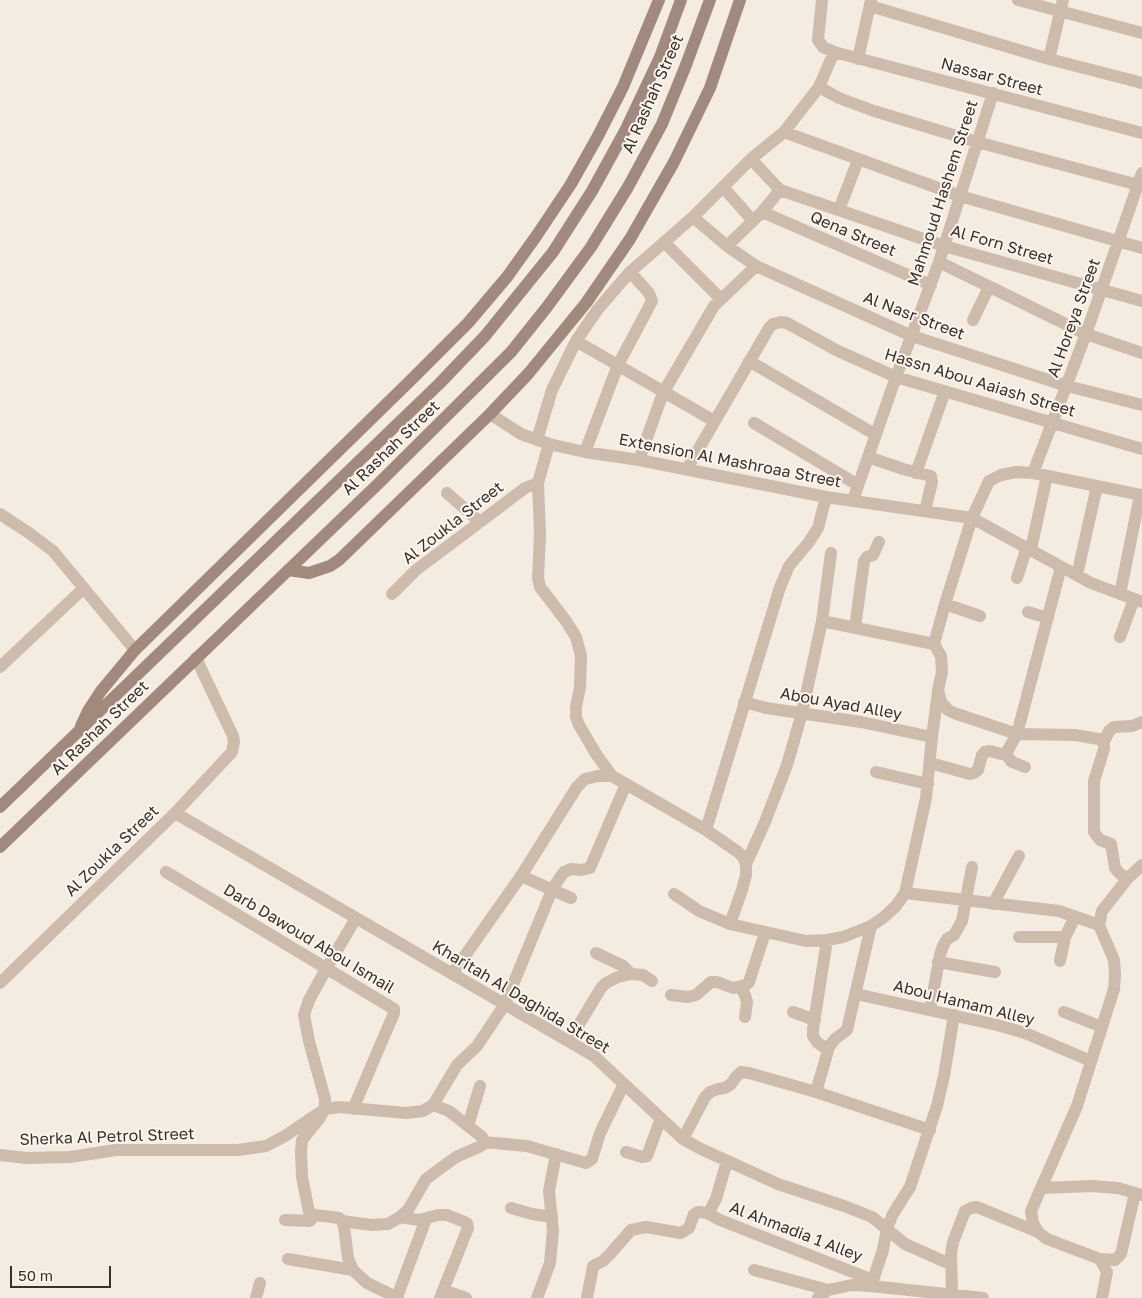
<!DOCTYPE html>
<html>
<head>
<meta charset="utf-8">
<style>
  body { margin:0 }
  #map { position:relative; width:1142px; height:1298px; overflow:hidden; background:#f4ebe1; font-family:"Golos Text",sans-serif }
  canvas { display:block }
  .scale { position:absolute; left:10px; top:1266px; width:101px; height:22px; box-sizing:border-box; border:2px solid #3b302b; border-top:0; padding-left:6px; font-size:15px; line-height:18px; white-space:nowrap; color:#3b302b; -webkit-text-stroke:4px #fbf5ee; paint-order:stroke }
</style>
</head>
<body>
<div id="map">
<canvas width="1142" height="1298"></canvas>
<div class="scale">50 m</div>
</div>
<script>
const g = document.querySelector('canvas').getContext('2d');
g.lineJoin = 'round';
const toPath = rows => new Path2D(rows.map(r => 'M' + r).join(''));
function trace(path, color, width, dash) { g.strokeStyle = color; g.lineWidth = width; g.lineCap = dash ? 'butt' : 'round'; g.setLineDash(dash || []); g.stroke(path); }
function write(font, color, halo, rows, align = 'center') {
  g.font = font + ' "Golos Text",sans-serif'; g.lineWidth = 4; g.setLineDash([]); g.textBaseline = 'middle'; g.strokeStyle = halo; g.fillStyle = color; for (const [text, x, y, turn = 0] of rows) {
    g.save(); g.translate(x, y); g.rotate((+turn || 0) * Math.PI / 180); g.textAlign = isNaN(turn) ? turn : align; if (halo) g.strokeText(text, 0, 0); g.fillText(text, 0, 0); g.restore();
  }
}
const street = toPath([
  [1018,0,1142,33],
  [870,6,1049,59,1142,83],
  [834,52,1142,133],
  [858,59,871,0],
  [1049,59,1063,0],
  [819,87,839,98,874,111,977,142,1142,186],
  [784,132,960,196,1142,248],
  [751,159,780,190,944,246,1142,301],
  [723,187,753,221],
  [839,210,858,160],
  [762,212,931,285],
  [693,217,727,246,756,266,912,336,1067,386,1142,405],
  [664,242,721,299],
  [727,246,762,212,780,190],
  [939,262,1086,334,1142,353],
  [973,320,989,287],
  [576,341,714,421],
  [749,361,876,435],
  [490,414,521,434,549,444,585,452,639,460,826,497,972,518,1091,583,1142,602],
  [754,423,858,485],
  [537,440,552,390,576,341,598,309,630,272,693,217,751,159,784,132,819,87,834,52,823,47,818,40,822,0],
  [549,444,538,483,540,534,538,578,540,587,566,621,576,637,581,656,580,687,576,707,576,717,579,725,596,754,612,776],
  [585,452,618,365,652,301,649,293,630,272],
  [868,457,903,469,931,476,932,482,925,511],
  [639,460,663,393,714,306,756,266],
  [687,469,769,328,773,324,781,322,787,323,836,350,896,377,1142,449],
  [916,473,945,391],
  [1033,473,1086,334,1142,173],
  [447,493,480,522],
  [853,500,896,377,939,262,993,93],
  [0,514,29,533,53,551,135,650],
  [1031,549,1047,476],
  [1077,575,1097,486],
  [1017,578,1027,547],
  [392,594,416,570,480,522,525,488,538,483],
  [1120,594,1140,495],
  [945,604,980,616],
  [1028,612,1048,618],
  [822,621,934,644,941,656,942,672,938,690,941,702,948,710,954,713,1017,734,1075,735,1099,739,1104,742,1104,749,1094,781,1094,832,1100,840,1111,844,1115,868,1120,874,1128,878],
  [855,628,864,561,867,557,873,555,879,542],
  [1120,637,1134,599],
  [934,644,945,604,972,518,989,481,1001,475,1016,472,1033,473,1142,495],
  [0,667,84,588],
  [744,702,766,708,861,722,932,737],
  [1104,742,1109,731,1114,727,1132,726,1142,722],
  [1005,753,1012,762,1025,767],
  [930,763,970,774,974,773,978,770,982,755,985,752,990,751,1001,754,1005,753,1008,750,1017,734,1061,567],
  [876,772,928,784],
  [175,813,594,1056,683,1139,701,1149,778,1184,844,1206,872,1217,905,1244,950,1264],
  [706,830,780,587,789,566,809,542,818,528,826,497],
  [746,864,765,822,787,765,802,713,822,621,831,553],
  [166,872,394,1009,394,1013,353,1109],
  [521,876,571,898],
  [905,893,1059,911,1099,925],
  [674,894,699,911,730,924,806,941,827,940,843,937,871,926,884,917,896,906,905,893,926,798,932,737,938,692],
  [993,904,1019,856],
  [356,918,326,969,309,1000,304,1015,309,1041,325,1099,325,1109,319,1119,302,1140,301,1152,302,1177,309,1212,315,1215,339,1218,342,1221,344,1226,348,1258,353,1270,367,1283,398,1298],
  [1019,937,1065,937],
  [827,940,813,1029,813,1036,817,1042,822,1046,829,1047],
  [596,953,623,966,631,974],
  [1060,961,1065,937,1075,917],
  [938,962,995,972],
  [452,974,521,876,577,787,585,779,598,776,612,776,706,830,738,852,743,857,746,864,746,875,742,890,730,924],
  [0,983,175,813,232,752,234,742,233,736,196,658],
  [740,987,745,995,747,1002,745,1017],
  [856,994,997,1025,1025,1033,1091,1061],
  [671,995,688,997,696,995,711,982,717,982,733,988,746,985,749,982,765,933],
  [930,1010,940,955,943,946,947,939,954,935,962,921,972,867],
  [793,1012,815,1020],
  [1064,1012,1102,1027],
  [569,1041,601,988,606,983,618,977,631,974,643,975,652,981],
  [816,1092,829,1047,835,1039,847,1030,871,926],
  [468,1126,480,1086],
  [683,1139,705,1097,710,1092,718,1089,725,1088,731,1084,736,1077,741,1072,749,1073,816,1092,930,1130],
  [484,1142,527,1146,586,1163,592,1159,600,1133,624,1084],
  [626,1152,642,1157,647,1156,661,1118],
  [0,1155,26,1158,70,1157,116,1150,238,1150,266,1146,285,1136,325,1109,339,1107,406,1113,423,1111,433,1105,457,1065,477,1046,505,1004,552,890,559,879,564,872,571,869,581,870,590,868,626,784],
  [1042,1188,1092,1186,1118,1188,1142,1195],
  [511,1208,532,1214,552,1217],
  [707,1213,720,1220,873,1280],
  [400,1217,419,1220,438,1215,447,1215,467,1223,468,1228,440,1298],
  [285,1220,310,1221,315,1215],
  [342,1221,372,1225,388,1224,400,1217,408,1210,426,1179,456,1157,481,1146,484,1142,482,1137,449,1111,433,1105],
  [288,1259,353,1270],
  [1100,1259,1115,1260,1121,1254,1135,1193],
  [754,1270,828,1290],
  [871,1286,883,1250,887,1228,893,1214,910,1187,937,1106,944,1076,954,1015],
  [443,1290,466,1298],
  [952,1295,951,1253,953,1242,965,1211,971,1208,977,1207,1038,1232],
  [397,1297,426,1219],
  [256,1298,260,1283],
  [537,1298,550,1263,553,1230,549,1191,556,1154],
  [587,1298,593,1266,603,1261,610,1254,631,1230,646,1227,681,1233,689,1228,694,1214,698,1212,707,1213,710,1210,716,1199,727,1161],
  [818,1298,828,1290,852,1285,871,1286,983,1298],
  [1102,1298,1107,1272,1100,1259,1047,1239,1038,1232,1033,1223,1031,1211,1077,1106,1114,989,1115,974,1114,960,1099,925,1102,911,1128,878,1142,865]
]);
const secondary = toPath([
  [288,570,309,573,330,566,339,560,490,414,528,374,586,303,630,239,674,162,710,88,740,0],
  [81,726,88,711,101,691,135,650,414,377,468,323,507,277,537,235,571,184,598,136,623,87,659,0],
  [0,807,439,384,485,336,553,252,592,191,625,131,660,57,681,0],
  [0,847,379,483,511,352,547,307,591,247,628,187,662,124,686,65,710,0]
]);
const streetNames = [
  ["Nassar Street",992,77,15],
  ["Al Rashah Street",653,94,-66],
  ["Mahmoud Hashem Street",943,193,-72],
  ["Qena Street",853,234,23],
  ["Al Forn Street",1002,245,16],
  ["Al Nasr Street",914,316,21],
  ["Al Horeya Street",1074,318,-70],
  ["Hassn Abou Aaiash Street",980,383,17],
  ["Al Rashah Street",391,448,-44],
  ["Extension Al Mashroaa Street",730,461,11],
  ["Al Zoukla Street",453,523,-38],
  ["Abou Ayad Alley",841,704,10],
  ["Al Rashah Street",100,728,-44],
  ["Al Zoukla Street",112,851,-44],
  ["Darb Dawoud Abou Ismail",309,939,31],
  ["Kharitah Al Daghida Street",521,997,31],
  ["Abou Hamam Alley",964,1003,14],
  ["Sherka Al Petrol Street",107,1137,-2],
  ["Al Ahmadia 1 Alley",796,1232,21]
];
trace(street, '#cdbbac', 12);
trace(secondary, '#a18a7d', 12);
write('16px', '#3b302b', '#fbf5ee', streetNames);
</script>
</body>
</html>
